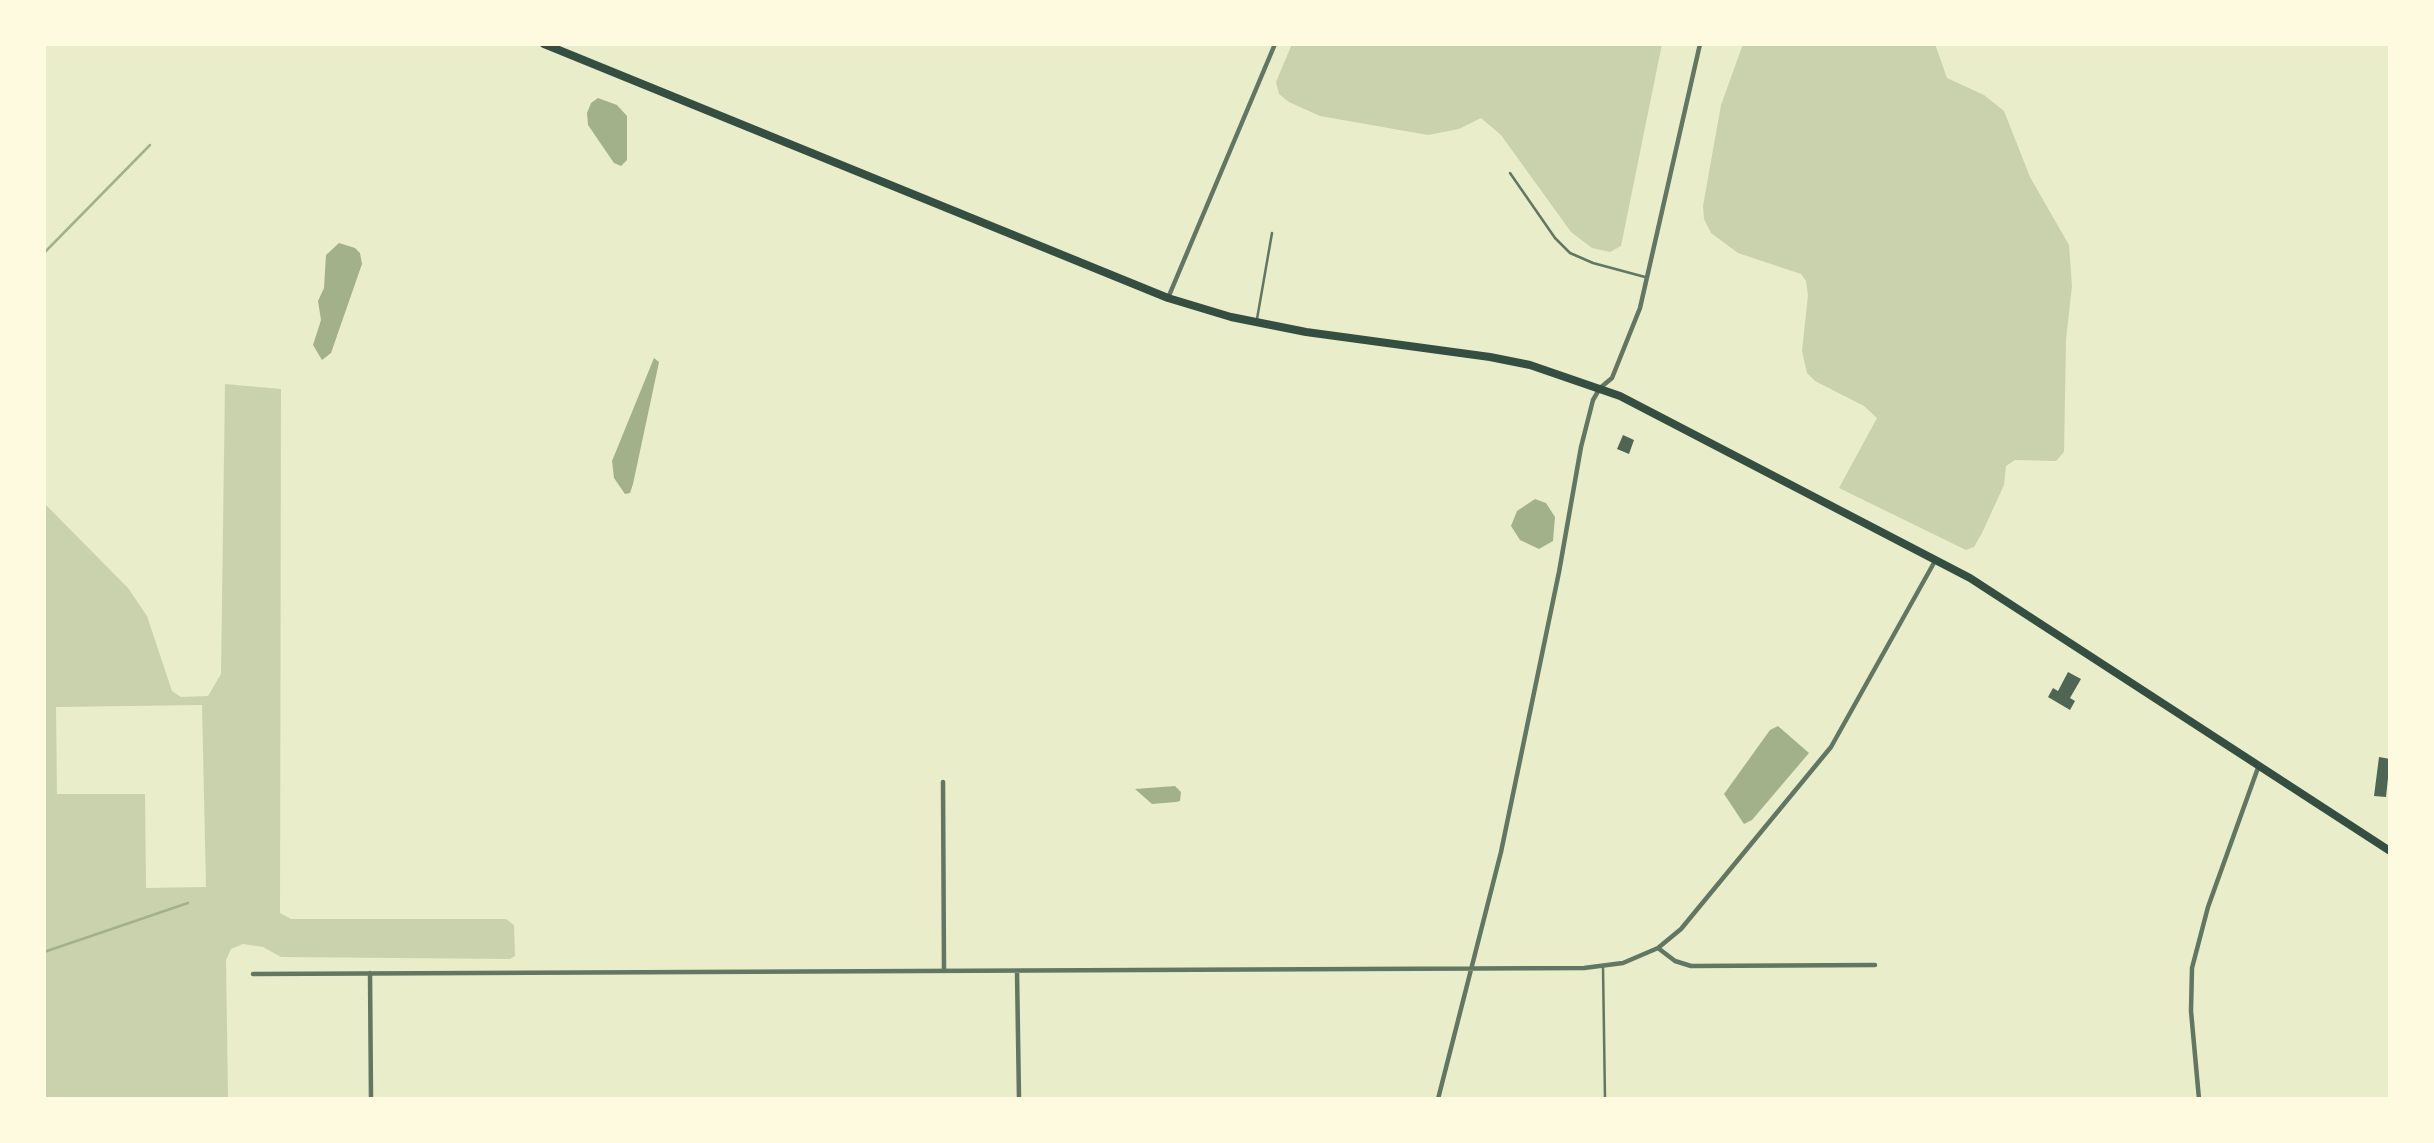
<!DOCTYPE html>
<html>
<head>
<meta charset="utf-8">
<style>
  body { margin:0 }
  #map { position:relative; width:2434px; height:1143px; overflow:hidden; background:#e9edc9; font-family:"Fira Sans Condensed",sans-serif }
  canvas { display:block }
  .frame { position:absolute; inset:0; border:46px solid #fefae0; pointer-events:none }
</style>
</head>
<body>
<div id="map">
<canvas width="2434" height="1143"></canvas>
<div class="frame"></div>
</div>
<script>
const g = document.querySelector('canvas').getContext('2d');
g.lineJoin = 'round';
function fill(path, color) { g.fillStyle = color; g.fill(path, 'evenodd'); }
const toPath = rows => new Path2D(rows.map(r => 'M' + r).join(''));
function trace(path, color, width, dash) { g.strokeStyle = color; g.lineWidth = width; g.lineCap = dash ? 'butt' : 'round'; g.setLineDash(dash || []); g.stroke(path); }
const green = toPath([
  [1292,44,1662,44,1621,246,1610,252,1592,248,1571,232,1501,135,1481,118,1459,129,1428,135,1320,116,1289,102,1279,94,1276,82],
  [1743,44,1935,44,1947,78,1984,95,2004,111,2030,177,2069,245,2072,286,2066,340,2064,452,2056,461,2015,460,2006,466,2004,485,1982,533,1974,547,1966,550,1839,488,1877,418,1864,406,1815,381,1807,373,1802,351,1808,295,1806,281,1801,274,1738,253,1711,233,1704,219,1703,206,1721,105],
  [225,384,281,389,280,913,291,919,506,919,514,925,515,956,510,959,281,957,263,947,243,944,231,949,226,960,228,1099,44,1099,44,503,128,588,147,616,172,691,181,697,208,696,221,674],
  [202,705,206,887,146,888,145,794,57,794,56,707]
]);
const water = toPath([
  [598,98,617,105,627,116,627,160,621,166,614,163,588,125,587,113,591,103],
  [339,243,355,248,360,253,362,264,331,353,322,360,313,345,321,320,318,301,324,288,326,255],
  [654,358,659,362,658,367,633,484,630,493,625,494,614,478,612,461],
  [1535,499,1546,503,1555,517,1553,541,1539,549,1520,540,1511,526,1517,511],
  [1778,726,1809,753,1752,820,1744,824,1724,794,1770,730],
  [1175,786,1181,792,1180,801,1176,802,1152,804,1135,789]
]);
const stream = toPath([
  [44,253,150,145],
  [44,952,188,903]
]);
const building = toPath([
  [1623,435,1634,440,1629,454,1617,449],
  [2068,672,2081,679,2070,698,2075,701,2070,710,2048,697,2053,688,2058,691],
  [2379,757,2390,759,2386,797,2374,796]
]);
const service = toPath([
  [1510,173,1555,238,1570,253,1593,263,1645,277],
  [1257,319,1272,233],
  [1603,967,1605,1099]
]);
const minor = toPath([
  [1168,298,1275,44],
  [943,782,944,970],
  [1658,948,1681,929,1831,747,1935,561],
  [1017,971,1019,1099],
  [370,973,371,1099],
  [253,974,1584,968,1623,963,1658,948,1675,961,1691,966,1875,965],
  [1438,1099,1501,852,1559,572,1581,447,1593,400,1600,388,1612,378,1640,308,1700,44],
  [2199,1099,2191,1011,2192,968,2208,907,2259,765]
]);
const trunk = toPath([
  [544,44,1168,298,1231,317,1306,332,1490,357,1530,365,1620,396,1970,578,2390,851]
]);
fill(green, '#cad2ad');
fill(water, '#a3b18a');
trace(stream, '#a3b18a', 2.5);
fill(building, '#4f6655');
trace(service, '#617663', 2.5);
trace(minor, '#617663', 4.5);
trace(trunk, '#344e41', 8);
</script>
</body>
</html>
